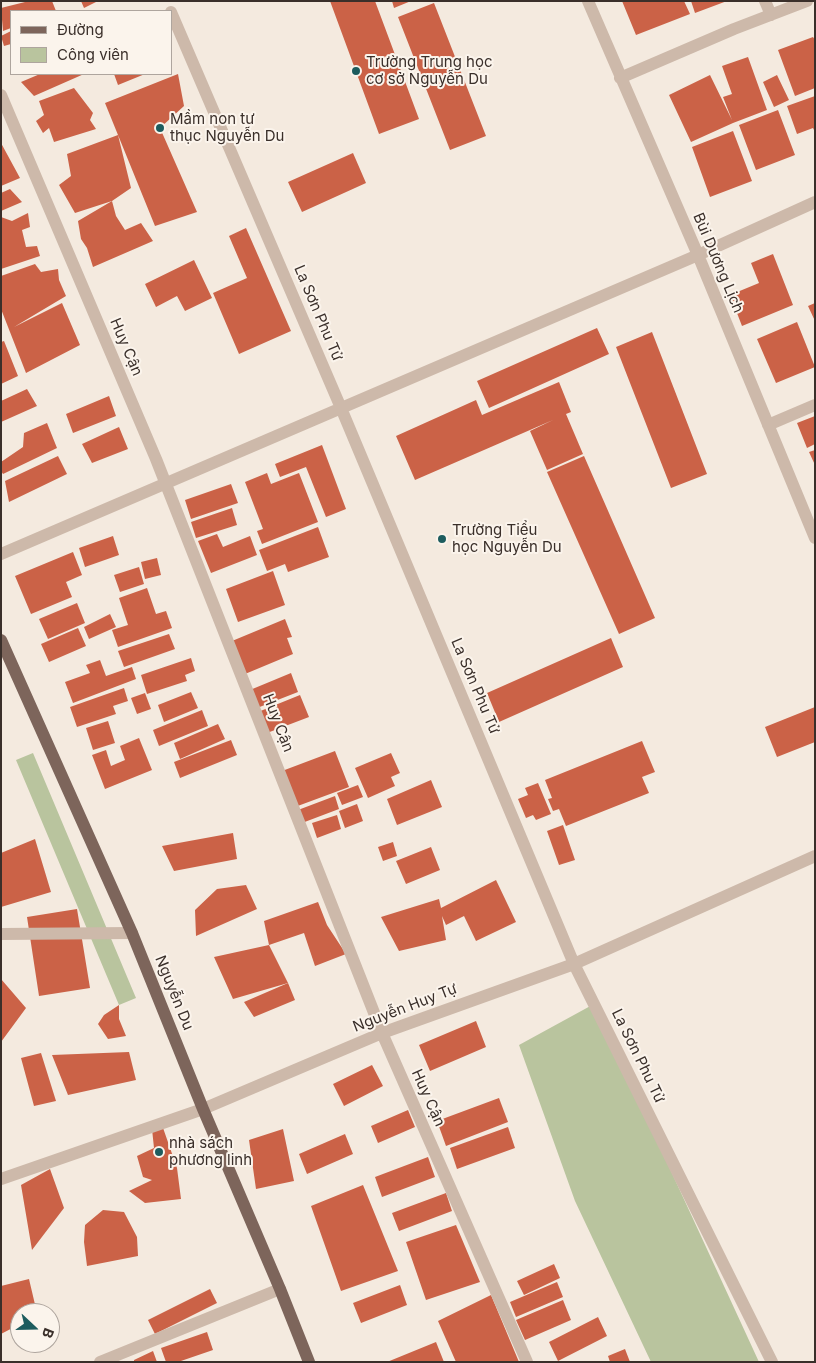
<!DOCTYPE html>
<html>
<head>
<meta charset="utf-8">
<style>
  body { margin:0 }
  #map { position:relative; width:816px; height:1363px; overflow:hidden; background:#f4eadf; font-family:Inter,sans-serif }
  canvas { display:block }
  .frame { position:absolute; inset:0; border:2px solid #3a2f2a; pointer-events:none }
  .legend { position:absolute; left:10px; top:10px; width:162px; height:65px; box-sizing:border-box; background:#fbf4ec; border:1px solid #aea59e; margin:0; padding:6px 9px; list-style:none; font-size:15px; color:#3a2f2a }
  .legend li { display:flex; align-items:center; gap:10px; height:25px }
  .legend b { width:25px; border:1px solid #aea59e }
  .north { position:absolute; left:10px; top:1303px; width:50px; height:50px; box-sizing:border-box; background:#fbf4ec; border:1px solid #aea59e; border-radius:50%; rotate:111deg; font-size:14px; font-weight:700; line-height:20px; text-align:center; color:#3a2f2a }
  .north::after { content:''; display:block; margin:auto; width:18px; height:22px; background:#1d5c5e; clip-path:polygon(50% 0,100% 100%,50% 72%,0 100%) }
</style>
</head>
<body>
<div id="map">
<canvas width="816" height="1363"></canvas>
<div class="frame"></div>
<ul class="legend">
<li><b style="height:6px;background:#7d655b"></b>Đường</li>
<li><b style="height:14px;background:#b9c49e"></b>Công viên</li>
</ul>
<div class="north">B</div>
</div>
<script>
const g = document.querySelector('canvas').getContext('2d');
g.lineJoin = 'round';
function fill(path, color) { g.fillStyle = color; g.fill(path, 'evenodd'); }
const toPath = rows => new Path2D(rows.map(r => 'M' + r).join(''));
function trace(path, color, width, dash) { g.strokeStyle = color; g.lineWidth = width; g.lineCap = dash ? 'butt' : 'round'; g.setLineDash(dash || []); g.stroke(path); }
function write(font, color, halo, rows, align = 'center') {
  g.font = font + ' Inter,sans-serif'; g.lineWidth = 4; g.setLineDash([]); g.textBaseline = 'middle'; g.strokeStyle = halo; g.fillStyle = color; for (const [text, x, y, turn = 0] of rows) {
    g.save(); g.translate(x, y); g.rotate((+turn || 0) * Math.PI / 180); g.textAlign = isNaN(turn) ? turn : align; if (halo) g.strokeText(text, 0, 0); g.fillText(text, 0, 0); g.restore();
  }
}
const green = toPath([
  [33,753,136,998,119,1005,16,760],
  [594,1004,759,1362,651,1362,575,1201,519,1045]
]);
const building = toPath([
  [29,1,52,1,56,11,11,11,11,28,3,31,1,8],
  [81,1,98,1,84,8],
  [330,1,375,1,419,119,379,134],
  [392,1,411,1,394,8],
  [622,1,684,1,690,14,636,35],
  [691,1,727,1,695,13],
  [434,3,486,136,450,150,398,17],
  [11,31,11,44,4,46,1,36],
  [813,37,815,40,815,88,795,96,778,50],
  [748,57,767,110,733,123,691,142,669,95,710,75,732,120,723,97,732,94,722,66],
  [40,74,84,74,34,96,21,82],
  [114,74,145,74,118,85],
  [178,74,184,106,160,128,197,212,155,226,118,135,131,188,112,201,116,216,125,230,141,223,153,241,93,267,87,248,81,239,78,221,112,201,75,213,59,185,71,176,67,154,118,135,105,103],
  [777,75,789,100,774,107,763,82],
  [74,88,93,113,90,120,96,129,54,142,49,128,43,133,36,121,44,115,39,101],
  [815,96,815,132,813,128,797,134,787,106],
  [778,110,795,155,756,170,739,125],
  [733,131,752,181,710,197,692,147],
  [1,143,20,178,1,186],
  [353,153,366,183,302,212,288,182],
  [10,189,22,202,1,211,1,193],
  [28,213,30,227,22,230,26,247,37,246,40,256,1,269,1,217,12,221],
  [246,228,291,331,239,354,213,293,247,278,229,236],
  [773,254,793,305,742,326,730,295,759,283,751,263],
  [194,260,212,298,185,311,177,296,156,307,145,284],
  [35,264,41,272,58,269,59,280,66,296,14,327,62,303,80,345,26,373,1,309,1,276],
  [815,303,815,321,808,306],
  [797,322,815,367,776,383,757,339],
  [597,328,609,354,489,408,477,381],
  [652,332,707,474,671,488,616,347],
  [4,341,18,376,1,384,1,342],
  [559,382,571,412,566,414,583,454,547,470,530,431,553,420,415,480,396,436,476,400,482,415],
  [27,389,37,406,1,422,1,401],
  [109,396,116,416,73,433,66,414],
  [815,416,815,444,807,448,797,423],
  [47,423,57,448,3,474,1,471,1,462,23,447,24,433],
  [119,427,128,449,92,463,82,444],
  [322,445,346,509,326,517,306,467,280,477,275,464],
  [815,450,815,465,809,452],
  [58,456,67,474,9,502,5,481],
  [584,456,655,618,619,634,547,472],
  [267,473,271,484,299,473,318,522,262,544,257,531,263,529,245,482],
  [231,484,238,503,191,519,185,500],
  [232,508,237,525,196,538,191,522],
  [318,527,329,557,288,572,285,564,267,571,259,550],
  [217,534,223,547,250,536,257,555,211,573,198,541],
  [113,536,119,555,85,567,79,548],
  [73,552,82,575,66,582,72,597,31,614,15,576],
  [157,558,161,575,145,579,141,562],
  [139,567,144,584,120,592,114,575],
  [273,571,285,605,238,622,226,589],
  [147,588,156,614,166,611,172,628,118,647,112,630,128,625,119,598],
  [77,603,85,623,48,639,39,619],
  [110,614,116,627,89,639,84,627],
  [285,619,292,637,287,638,293,654,245,674,232,641],
  [78,628,86,646,49,662,41,644],
  [169,634,175,649,124,667,118,651],
  [611,638,623,667,499,722,487,693],
  [191,658,195,671,185,675,187,681,147,694,141,675],
  [100,660,106,676,132,667,136,679,73,703,65,682,90,673,86,665],
  [291,673,298,692,257,708,250,690],
  [124,688,128,701,113,706,116,714,77,727,70,707],
  [191,692,198,708,164,722,158,705],
  [145,693,151,709,137,714,131,698],
  [300,695,309,717,267,733,258,712],
  [815,707,815,742,777,757,765,727],
  [202,710,208,726,159,746,153,730],
  [108,721,115,743,93,750,86,728],
  [218,724,225,739,180,759,174,743],
  [139,738,152,770,105,789,92,755,106,750,111,766,125,760,120,746],
  [231,740,237,755,180,778,174,762],
  [642,741,655,772,642,777,649,793,566,826,559,809,553,811,548,799,552,798,545,780],
  [335,751,349,787,295,807,282,771],
  [391,753,400,773,391,777,395,786,368,798,355,768],
  [431,780,442,807,397,825,387,799],
  [538,783,551,814,536,820,533,815,526,818,518,799,528,795,525,788],
  [358,785,363,797,342,805,337,793],
  [335,796,339,809,302,823,298,810],
  [357,804,363,821,345,828,339,811],
  [337,815,341,829,317,838,312,823],
  [563,825,575,860,559,865,547,831],
  [233,833,237,859,174,871,162,846],
  [35,839,51,892,1,907,1,853],
  [393,842,397,856,383,861,378,847],
  [431,847,440,870,406,884,396,861],
  [496,880,516,922,476,941,464,916,446,925,442,916,446,940,399,951,381,917,439,899,441,908],
  [246,885,257,909,196,936,195,910,217,889],
  [318,902,327,925,346,954,315,966,304,933,269,945,288,983,295,1000,254,1017,244,1002,288,983,233,999,214,957,269,945,264,921],
  [77,909,90,988,39,996,27,917],
  [1,979,26,1008,1,1042],
  [119,1005,119,1019,126,1036,108,1039,98,1024,104,1015],
  [476,1021,486,1047,430,1071,419,1045],
  [129,1052,136,1080,68,1095,52,1055],
  [41,1053,56,1101,34,1106,21,1058],
  [372,1065,383,1086,344,1106,333,1084],
  [499,1098,508,1122,446,1146,437,1121],
  [408,1110,415,1127,378,1143,371,1126],
  [162,1125,177,1168,181,1199,145,1203,129,1191,152,1180,143,1177,137,1156,154,1148,152,1129],
  [508,1127,515,1148,457,1169,450,1148],
  [283,1129,294,1181,256,1189,249,1140],
  [345,1134,353,1154,307,1174,299,1154],
  [428,1157,435,1177,382,1197,375,1177],
  [50,1169,64,1208,32,1250,21,1185],
  [363,1185,398,1271,341,1291,311,1206],
  [446,1193,452,1211,399,1231,392,1213],
  [103,1210,124,1212,137,1237,138,1256,87,1266,84,1242,85,1225],
  [456,1225,480,1282,426,1300,406,1242],
  [554,1264,560,1278,524,1295,517,1281],
  [29,1279,37,1313,20,1313,20,1324,1,1334,1,1286],
  [557,1282,563,1297,516,1317,510,1302],
  [400,1285,407,1305,361,1323,353,1303],
  [210,1289,217,1303,155,1334,148,1320],
  [491,1295,519,1362,456,1362,438,1321],
  [563,1300,571,1320,525,1340,516,1320],
  [598,1317,607,1336,558,1361,549,1342],
  [207,1332,213,1350,178,1362,166,1362,161,1348],
  [436,1342,444,1362,387,1362],
  [625,1349,630,1362,610,1362,608,1356],
  [153,1351,157,1362,134,1362,134,1360]
]);
const minor = toPath([
  [588,1,698,255,815,538],
  [765,1,771,15],
  [171,12,341,408,574,964,772,1362],
  [620,78,734,29,807,1],
  [1,95,156,459,382,1033,527,1362],
  [768,425,815,405],
  [1,554,698,255,815,202],
  [1,934,132,933],
  [1,1179,203,1109,382,1033,574,964,815,856],
  [100,1362,280,1289]
]);
const major = toPath([
  [1,640,132,933,203,1109,280,1289,309,1362]
]);
const markers = [
  [356,71,5,"#1d5c5e"],
  [160,128,5,"#1d5c5e"],
  [442,539,5,"#1d5c5e"],
  [159,1152,5,"#1d5c5e"]
];
const poiNames = [
  ["Trường Trung học",366,62],
  ["cơ sở Nguyễn Du",366,79],
  ["Mầm non tư",170,119],
  ["thục Nguyễn Du",170,136],
  ["Trường Tiểu",452,530],
  ["học Nguyễn Du",452,547],
  ["nhà sách",169,1143],
  ["phương linh",169,1160]
];
const streetNames = [
  ["Bùi Dương Lịch",718,263,67],
  ["La Sơn Phu Tử",318,313,67],
  ["Huy Cận",126,347,67],
  ["La Sơn Phu Tử",475,686,67],
  ["Huy Cận",278,723,69],
  ["Nguyễn Du",174,993,68],
  ["Nguyễn Huy Tự",405,1008,-21],
  ["La Sơn Phu Tử",638,1056,64],
  ["Huy Cận",428,1098,66]
];
fill(green, '#b9c49e');
fill(building, '#cb6247');
trace(minor, '#cdb9aa', 12);
trace(major, '#7d655b', 12);
for (const [x, y, r, color] of markers) { const dot = new Path2D(); dot.arc(x, y, r, 0, 2 * Math.PI); g.fillStyle = color; g.fill(dot); trace(dot, '#fbf4ec', 2); }
write('15px', '#3a2f2a', '#fbf4ec', poiNames, 'left');
write('15px', '#3a2f2a', '#fbf4ec', streetNames);
</script>
</body>
</html>
